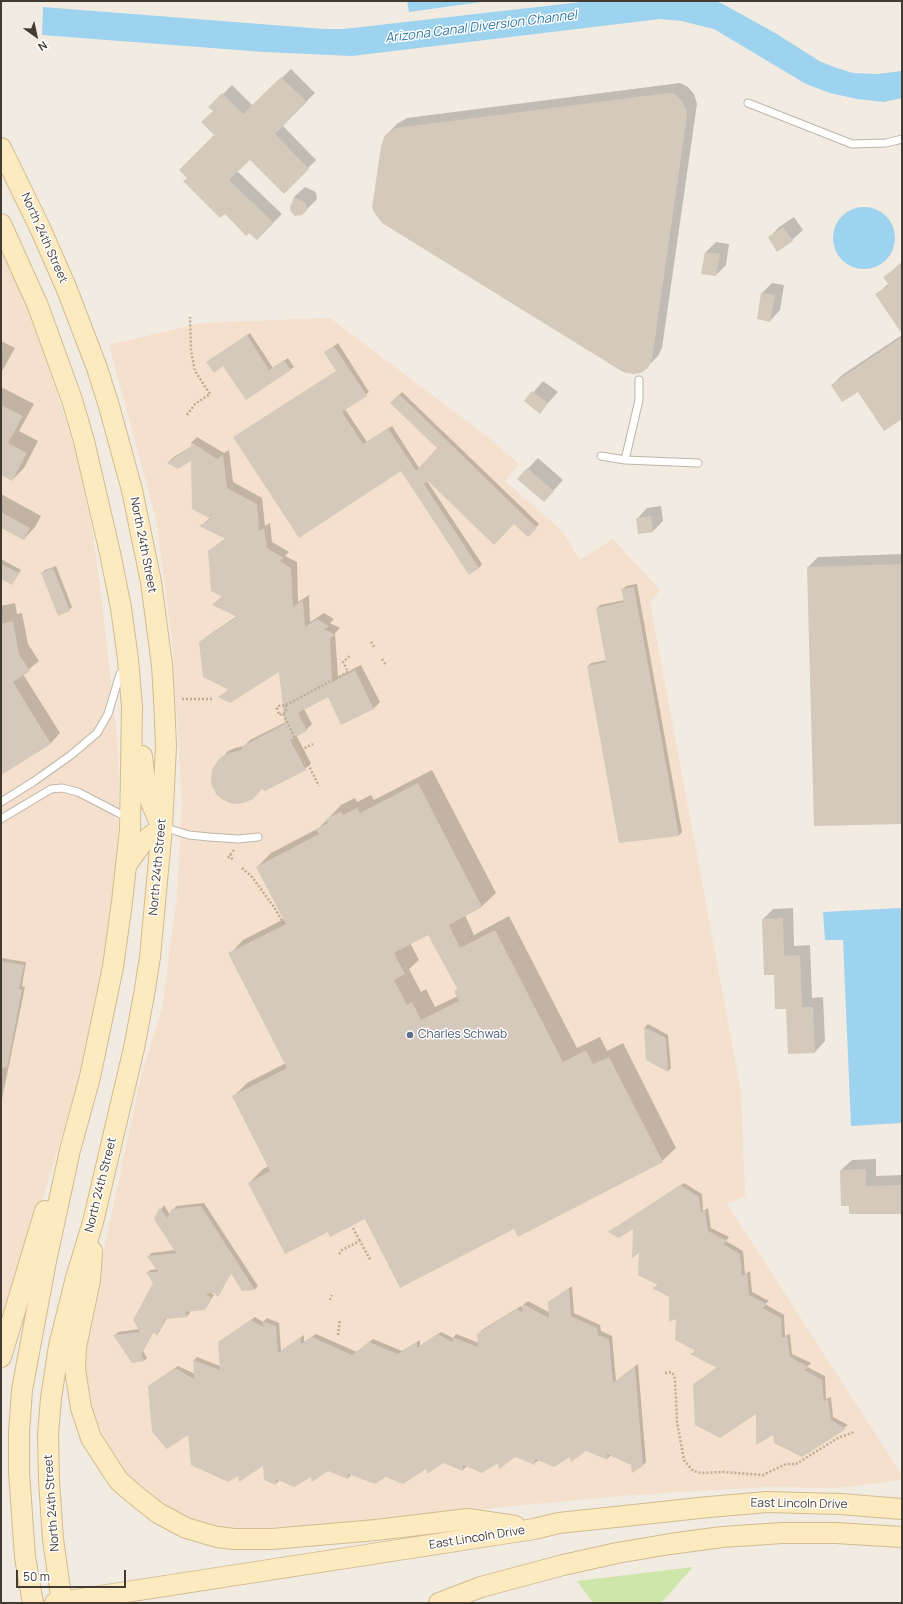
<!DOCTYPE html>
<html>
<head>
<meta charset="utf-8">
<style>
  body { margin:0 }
  #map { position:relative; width:903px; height:1604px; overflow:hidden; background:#f1ebe2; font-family:Manrope,sans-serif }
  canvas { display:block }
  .frame { position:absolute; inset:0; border:2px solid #423b33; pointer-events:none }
  .north { position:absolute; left:16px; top:16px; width:40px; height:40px; -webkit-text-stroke:3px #fff; paint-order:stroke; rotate:147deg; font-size:11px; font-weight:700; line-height:16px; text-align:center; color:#423b33 }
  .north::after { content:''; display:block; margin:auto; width:14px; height:18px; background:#423b33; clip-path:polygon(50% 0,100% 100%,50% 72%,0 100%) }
  .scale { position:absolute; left:16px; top:1570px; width:110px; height:18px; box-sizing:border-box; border:2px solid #423b33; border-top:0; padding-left:5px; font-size:12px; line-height:14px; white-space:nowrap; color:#423b33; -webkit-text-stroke:3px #fff; paint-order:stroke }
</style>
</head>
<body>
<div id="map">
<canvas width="903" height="1604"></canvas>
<div class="frame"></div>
<div class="north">N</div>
<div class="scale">50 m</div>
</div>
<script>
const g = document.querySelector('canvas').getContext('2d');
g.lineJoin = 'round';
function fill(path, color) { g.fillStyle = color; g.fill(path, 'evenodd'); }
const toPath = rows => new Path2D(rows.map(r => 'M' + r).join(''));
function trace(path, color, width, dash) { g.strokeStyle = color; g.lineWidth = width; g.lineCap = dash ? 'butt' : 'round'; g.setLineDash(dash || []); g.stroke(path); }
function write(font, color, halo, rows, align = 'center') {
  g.font = font + ' Manrope,sans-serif'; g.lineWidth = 3; g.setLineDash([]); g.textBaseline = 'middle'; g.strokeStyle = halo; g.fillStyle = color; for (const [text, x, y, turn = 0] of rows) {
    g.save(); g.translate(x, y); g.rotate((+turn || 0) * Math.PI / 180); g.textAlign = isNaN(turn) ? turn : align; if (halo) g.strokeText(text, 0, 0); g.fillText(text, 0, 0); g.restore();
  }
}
const commercial = toPath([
  [1,248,36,327,78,460,92,529,101,594,117,736,119,780,118,832,113,902,99,992,84,1061,26,1255,1,1320],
  [330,318,489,438,519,464,505,481,563,532,580,560,613,539,660,590,650,603,741,1092,745,1196,727,1204,902,1475,902,1480,839,1488,769,1487,632,1495,502,1507,401,1521,272,1535,192,1524,130,1483,106,1453,90,1415,82,1377,84,1343,141,1076,162,1009,177,896,182,801,172,640,156,518,109,345,200,323]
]);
const green = toPath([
  [693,1567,661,1603,593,1603,577,1581]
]);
const water = toPath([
  [407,1,488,1,409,12],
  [590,1,715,1,723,4,775,33,821,62,837,68,853,73,878,74,902,71,902,98,884,102,857,99,830,93,806,84,714,29,681,21,660,19,352,56,264,52,42,35,43,7,324,29,344,29],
  '833 238a31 31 0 1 1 62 0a31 31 0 1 1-62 0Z',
  [902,908,902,1123,851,1126,843,940,825,940,823,912]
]);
const shadow = toPath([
  [291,69,315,93,282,125,316,160,284,193,250,158,237,171,282,214,257,239,188,178,215,135,214,111,210,107,232,85,253,106],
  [680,83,688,87,694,94,697,104,662,348,658,356,647,367,637,373,629,373,624,372,379,219,373,208,386,135,397,124,407,118],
  [305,187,314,191,316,193,317,199,304,212,294,197],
  [794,217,803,230,792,240,769,238,779,227],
  [716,242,729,244,726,265,716,275,706,252],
  [902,262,902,333,877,294,889,283,885,277],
  [772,283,784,285,780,310,770,321,758,319,762,293],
  [250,333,273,368,288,358,294,367,246,399,223,365,211,359],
  [902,335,902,418,858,390,832,385,842,375],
  [1,341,15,348,1,373],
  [338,343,369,392,345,409,367,442,392,426,419,468,438,448,391,403,402,392,539,524,528,535,514,522,425,478,482,564,479,568,401,469,299,536,337,371,325,353],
  [543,381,558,392,540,412,526,401],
  [1,387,34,404,19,431,38,441,24,468,12,480,1,474],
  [197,437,224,453,229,450,233,482,262,498,265,526,270,523,272,542,289,552,285,556,297,562,298,602,309,595,310,622,324,613,334,619,330,623,340,628,335,633,338,677,361,665,380,702,374,708,342,724,328,696,304,709,312,724,306,730,296,735,311,763,305,769,217,764,228,751,235,748,244,746,250,740,286,722,279,670,220,697,229,689,200,643,206,637,237,616,213,604,223,596,209,551,226,538,201,526,210,518,192,459,168,462,174,457,192,446,192,442],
  [538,458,563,480,544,501,518,479],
  [1,494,41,516,35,527,24,539,1,527],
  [661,506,663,521,653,531,639,533,637,519,647,508],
  [902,554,902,823,808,567,818,557],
  [1,559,21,570,12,584,1,578],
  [56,566,72,607,69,610,42,573,45,570],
  [637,584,682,832,679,835,619,842,588,666,591,663,607,660,597,608,600,605,625,600,623,589,626,586],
  [15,603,17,614,22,613,28,644,39,661,23,674,60,733,51,743,1,774,1,606],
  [432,770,496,893,482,906,465,915,474,935,509,916,577,1048,600,1037,607,1051,623,1043,676,1148,662,1161,515,1228,365,1217,328,1230,249,1183,263,1169,269,1166,233,1097,247,1083,286,1063,230,954,243,940,284,919,257,867,271,853,319,828,341,805,355,798,357,802,371,795,374,800],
  [429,934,458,989,455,991,458,996,435,1007,426,989,421,992,409,969,419,960,410,943],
  [793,908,794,946,810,945,812,998,823,997,825,1041,815,1052,787,1008,775,974,763,919,773,909],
  [1,958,26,962,22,986,25,987,1,1104],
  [648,1024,668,1035,671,1068,668,1071,647,1059,645,1027],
  [876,1159,876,1176,902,1175,902,1169,902,1213,850,1205,841,1170,852,1160],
  [684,1183,702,1194,703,1211,708,1208,711,1228,729,1237,726,1241,743,1251,745,1274,750,1271,752,1292,769,1301,765,1304,784,1315,785,1336,790,1334,792,1354,811,1363,807,1367,825,1376,826,1399,831,1397,833,1417,848,1425,802,1456,773,1433,757,1412,694,1384,718,1367,692,1354,696,1350,677,1318,670,1296,654,1288,659,1284,640,1252,635,1227,609,1232],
  [204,1203,258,1286,255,1289,243,1290,231,1273,218,1296,215,1292,210,1292,214,1295,205,1309,189,1310,190,1313,187,1316,167,1318,159,1332,157,1335,154,1331,143,1351,147,1358,145,1360,132,1362,115,1335,118,1332,140,1329,154,1283,147,1273,150,1270,158,1269,149,1256,151,1253,176,1250,155,1219,164,1205,170,1215,176,1206],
  [572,1286,574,1313,600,1325,601,1331,612,1336,616,1381,638,1364,646,1462,642,1466,632,1464,611,1455,607,1459,586,1450,571,1455,539,1460,535,1463,515,1456,499,1461,467,1466,463,1470,443,1462,427,1467,386,1476,352,1474,348,1478,328,1470,279,1480,276,1484,264,1464,239,1474,189,1433,153,1383,178,1366,195,1374,194,1360,197,1357,220,1366,219,1342,255,1317,263,1322,267,1318,279,1323,281,1351,304,1335,304,1342,316,1334,357,1352,373,1339,402,1351,420,1340,420,1346,441,1332,453,1338,456,1334,479,1343,478,1334,482,1330,521,1306,524,1308,524,1304,528,1301,550,1313,549,1302]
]);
const building = toPath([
  [281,77,307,102,275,134,309,169,284,194,250,160,229,180,274,223,257,240,249,233,246,236,225,214,220,218,183,181,187,178,179,170,214,135,201,122,213,111,208,107,222,93,243,114],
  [669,93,674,94,681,100,686,109,687,115,652,359,648,368,641,373,633,374,623,372,382,223,374,212,372,208,381,146,385,135,396,128],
  [294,197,306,203,307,210,302,215,295,216,291,212,290,207],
  [783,227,793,241,777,252,768,237],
  [705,252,720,254,716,276,701,274],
  [902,264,902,334,875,294,889,285,883,277],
  [761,293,775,295,770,322,757,319],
  [247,335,269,370,284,360,291,370,246,400,223,366,214,373,206,362],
  [902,337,902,419,884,431,858,392,842,402,831,385],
  [334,346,367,396,342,412,363,444,388,428,416,471,437,448,390,403,399,394,537,528,528,537,514,524,494,545,428,481,424,484,479,568,469,575,401,471,299,538,233,437,336,371,324,352],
  [532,391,548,403,540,414,524,401],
  [1,405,23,416,8,443,27,453,12,481,1,475],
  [191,442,217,459,223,455,227,488,257,504,259,531,264,528,267,548,284,558,280,561,291,568,293,607,303,600,305,627,317,619,329,626,324,629,335,635,330,638,332,682,355,670,374,709,341,725,328,697,298,713,307,731,290,740,306,770,265,791,262,789,253,799,246,802,238,804,230,803,222,799,216,794,212,786,211,779,212,770,216,763,221,757,229,753,241,750,243,746,285,724,279,672,230,703,218,697,229,690,203,677,199,642,237,617,212,605,223,597,211,591,208,551,226,539,199,526,211,519,192,509,191,461,178,469,167,463,191,447],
  [527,468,554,491,544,502,517,479],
  [1,512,30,528,24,540,1,528],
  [651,516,653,532,638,534,636,518],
  [1,564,19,573,12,585,1,579],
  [902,564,902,824,814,826,807,567],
  [53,568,70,611,58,616,41,573],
  [634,587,679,836,619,843,587,666,606,662,596,608,624,602,621,589],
  [13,621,19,654,30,671,13,682,51,744,1,775,1,624],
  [418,783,482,907,449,925,460,948,495,930,563,1062,586,1050,593,1064,609,1057,663,1162,518,1237,514,1229,400,1288,365,1219,330,1237,328,1232,285,1254,248,1183,270,1171,232,1096,287,1068,228,953,286,924,256,867,319,834,316,829,328,823,326,819,341,811,343,815,357,808,360,813],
  [428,935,458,990,454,991,459,1001,421,1020,412,1002,407,1005,394,980,405,974,394,953],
  [783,918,784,956,800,955,802,1007,813,1007,815,1053,788,1054,786,1009,775,1009,774,975,764,975,762,919],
  [1,961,24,965,19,989,22,990,7,1068,1,1067],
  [644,1027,666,1038,668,1072,646,1060],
  [866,1169,866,1186,902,1185,902,1214,849,1214,849,1206,841,1206,840,1170],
  [680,1185,699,1197,701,1213,705,1210,708,1231,727,1241,723,1244,740,1254,742,1276,747,1273,749,1295,767,1304,763,1308,781,1318,782,1338,787,1336,790,1357,809,1367,805,1370,822,1380,824,1401,828,1399,831,1420,846,1429,802,1457,774,1443,773,1435,756,1445,756,1414,720,1438,695,1425,693,1384,717,1368,690,1354,696,1351,675,1340,676,1319,669,1322,669,1297,652,1288,658,1285,638,1275,639,1253,632,1258,633,1229,619,1238,608,1232],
  [201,1206,255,1290,242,1291,231,1273,218,1297,214,1293,205,1294,212,1298,205,1310,185,1312,188,1317,165,1319,157,1336,153,1332,141,1355,145,1361,132,1363,113,1335,140,1332,133,1320,153,1283,146,1272,158,1272,147,1256,176,1253,154,1219,160,1207,167,1218,172,1209],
  [569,1288,571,1316,597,1328,598,1335,609,1339,613,1383,635,1367,643,1466,632,1473,631,1465,607,1454,608,1460,586,1451,571,1462,570,1457,554,1467,535,1459,535,1465,515,1457,499,1469,498,1463,482,1473,463,1465,463,1471,443,1463,427,1474,426,1469,403,1484,386,1477,375,1484,348,1474,348,1479,328,1471,312,1482,311,1477,294,1487,276,1479,276,1485,264,1480,263,1466,239,1482,238,1476,228,1482,191,1465,188,1435,167,1449,152,1432,148,1386,174,1369,177,1369,194,1379,193,1360,220,1370,218,1342,251,1320,264,1327,262,1321,276,1326,278,1353,301,1337,301,1344,312,1337,352,1355,369,1342,398,1354,417,1342,417,1348,437,1334,453,1342,452,1337,478,1347,477,1334,517,1309,522,1312,523,1304,549,1318,548,1302]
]);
const path = toPath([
  [187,415,195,404,210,394,195,371,191,351,190,317],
  [371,642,374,647],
  [382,659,386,665],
  [182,699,212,699],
  [286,705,286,712,279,715,277,708,279,706,286,705,348,672,343,662,351,655],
  [283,714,319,786],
  [301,750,313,744],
  [230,854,233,861],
  [228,858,234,850],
  [242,868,252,877,274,907,284,924],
  [353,1228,360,1241],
  [339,1254,342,1250,360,1241,371,1261],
  [330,1300,332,1295],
  [338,1335,340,1320],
  [665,1373,671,1372,674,1375,675,1380,677,1422,684,1460,693,1471,701,1473,723,1472,763,1475,786,1464,796,1464,838,1438,854,1432]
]);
const service = toPath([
  [748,103,852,144,886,143,902,139],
  [601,456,625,460,698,463],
  [625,460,639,400,639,380],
  [1,802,33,782,71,755,97,733,108,714,120,674,124,669],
  [1,819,51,789,62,788,78,792,128,818],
  [163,827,189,835,209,837,238,839,258,837]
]);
const secondary = toPath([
  [1,148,40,228,66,287,97,368,109,406,132,490,151,582,162,665,164,699,166,746,162,827,150,957,144,995,134,1048,93,1222,76,1278,59,1346,51,1398,48,1435,49,1481,53,1539,62,1603],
  [1,224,38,306,72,400,84,441,110,553,121,608,128,659,132,707,130,829,122,902,113,967,90,1077,70,1150,46,1261,22,1390,19,1432,19,1472,25,1557,33,1603],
  [142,756,145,781,151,802,160,823],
  [127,864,142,843,162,827],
  [92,1251,90,1280,76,1347,75,1369,81,1408,91,1438,109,1466,119,1481,134,1494,158,1513,186,1528,217,1537,234,1539,272,1539,376,1530,468,1519,515,1526],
  [1,1357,45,1211],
  [55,1603,534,1529,559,1523,709,1507,767,1502,840,1504,902,1509],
  [439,1603,481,1587,563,1565,617,1553,670,1544,722,1537,783,1533,836,1533,902,1537]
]);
const markers = [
  [410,1035,4,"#5c6f8a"]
];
const streetNames = [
  ["North 24th Street",44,238,66],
  ["North 24th Street",143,545,79],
  ["North 24th Street",158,867,-85],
  ["North 24th Street",101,1185,-76],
  ["North 24th Street",52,1503,-94],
  ["East Lincoln Drive",799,1504,1],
  ["East Lincoln Drive",477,1538,-9]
];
const serviceNames = [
  ["Charles Schwab",418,1035]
];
const waterNames = [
  ["Arizona Canal Diversion Channel",481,27,-7]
];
fill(commercial, '#f4e0cc');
fill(green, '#cfe6aa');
fill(water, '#9dd3ef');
fill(shadow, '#0003');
fill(building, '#d5c9bb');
trace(service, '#bfb5a8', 9);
trace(secondary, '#d1bc92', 22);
trace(path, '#bead96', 2.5, [2, 2]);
trace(service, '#fff', 7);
trace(secondary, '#feeabf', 20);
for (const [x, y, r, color] of markers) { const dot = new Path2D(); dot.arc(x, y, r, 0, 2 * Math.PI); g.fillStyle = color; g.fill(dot); trace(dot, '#fff', 1.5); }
write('12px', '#423b33', '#fff', streetNames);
write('12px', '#4e5e75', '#fff', serviceNames, 'left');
write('italic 13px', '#2d7aa4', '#fff', waterNames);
</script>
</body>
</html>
